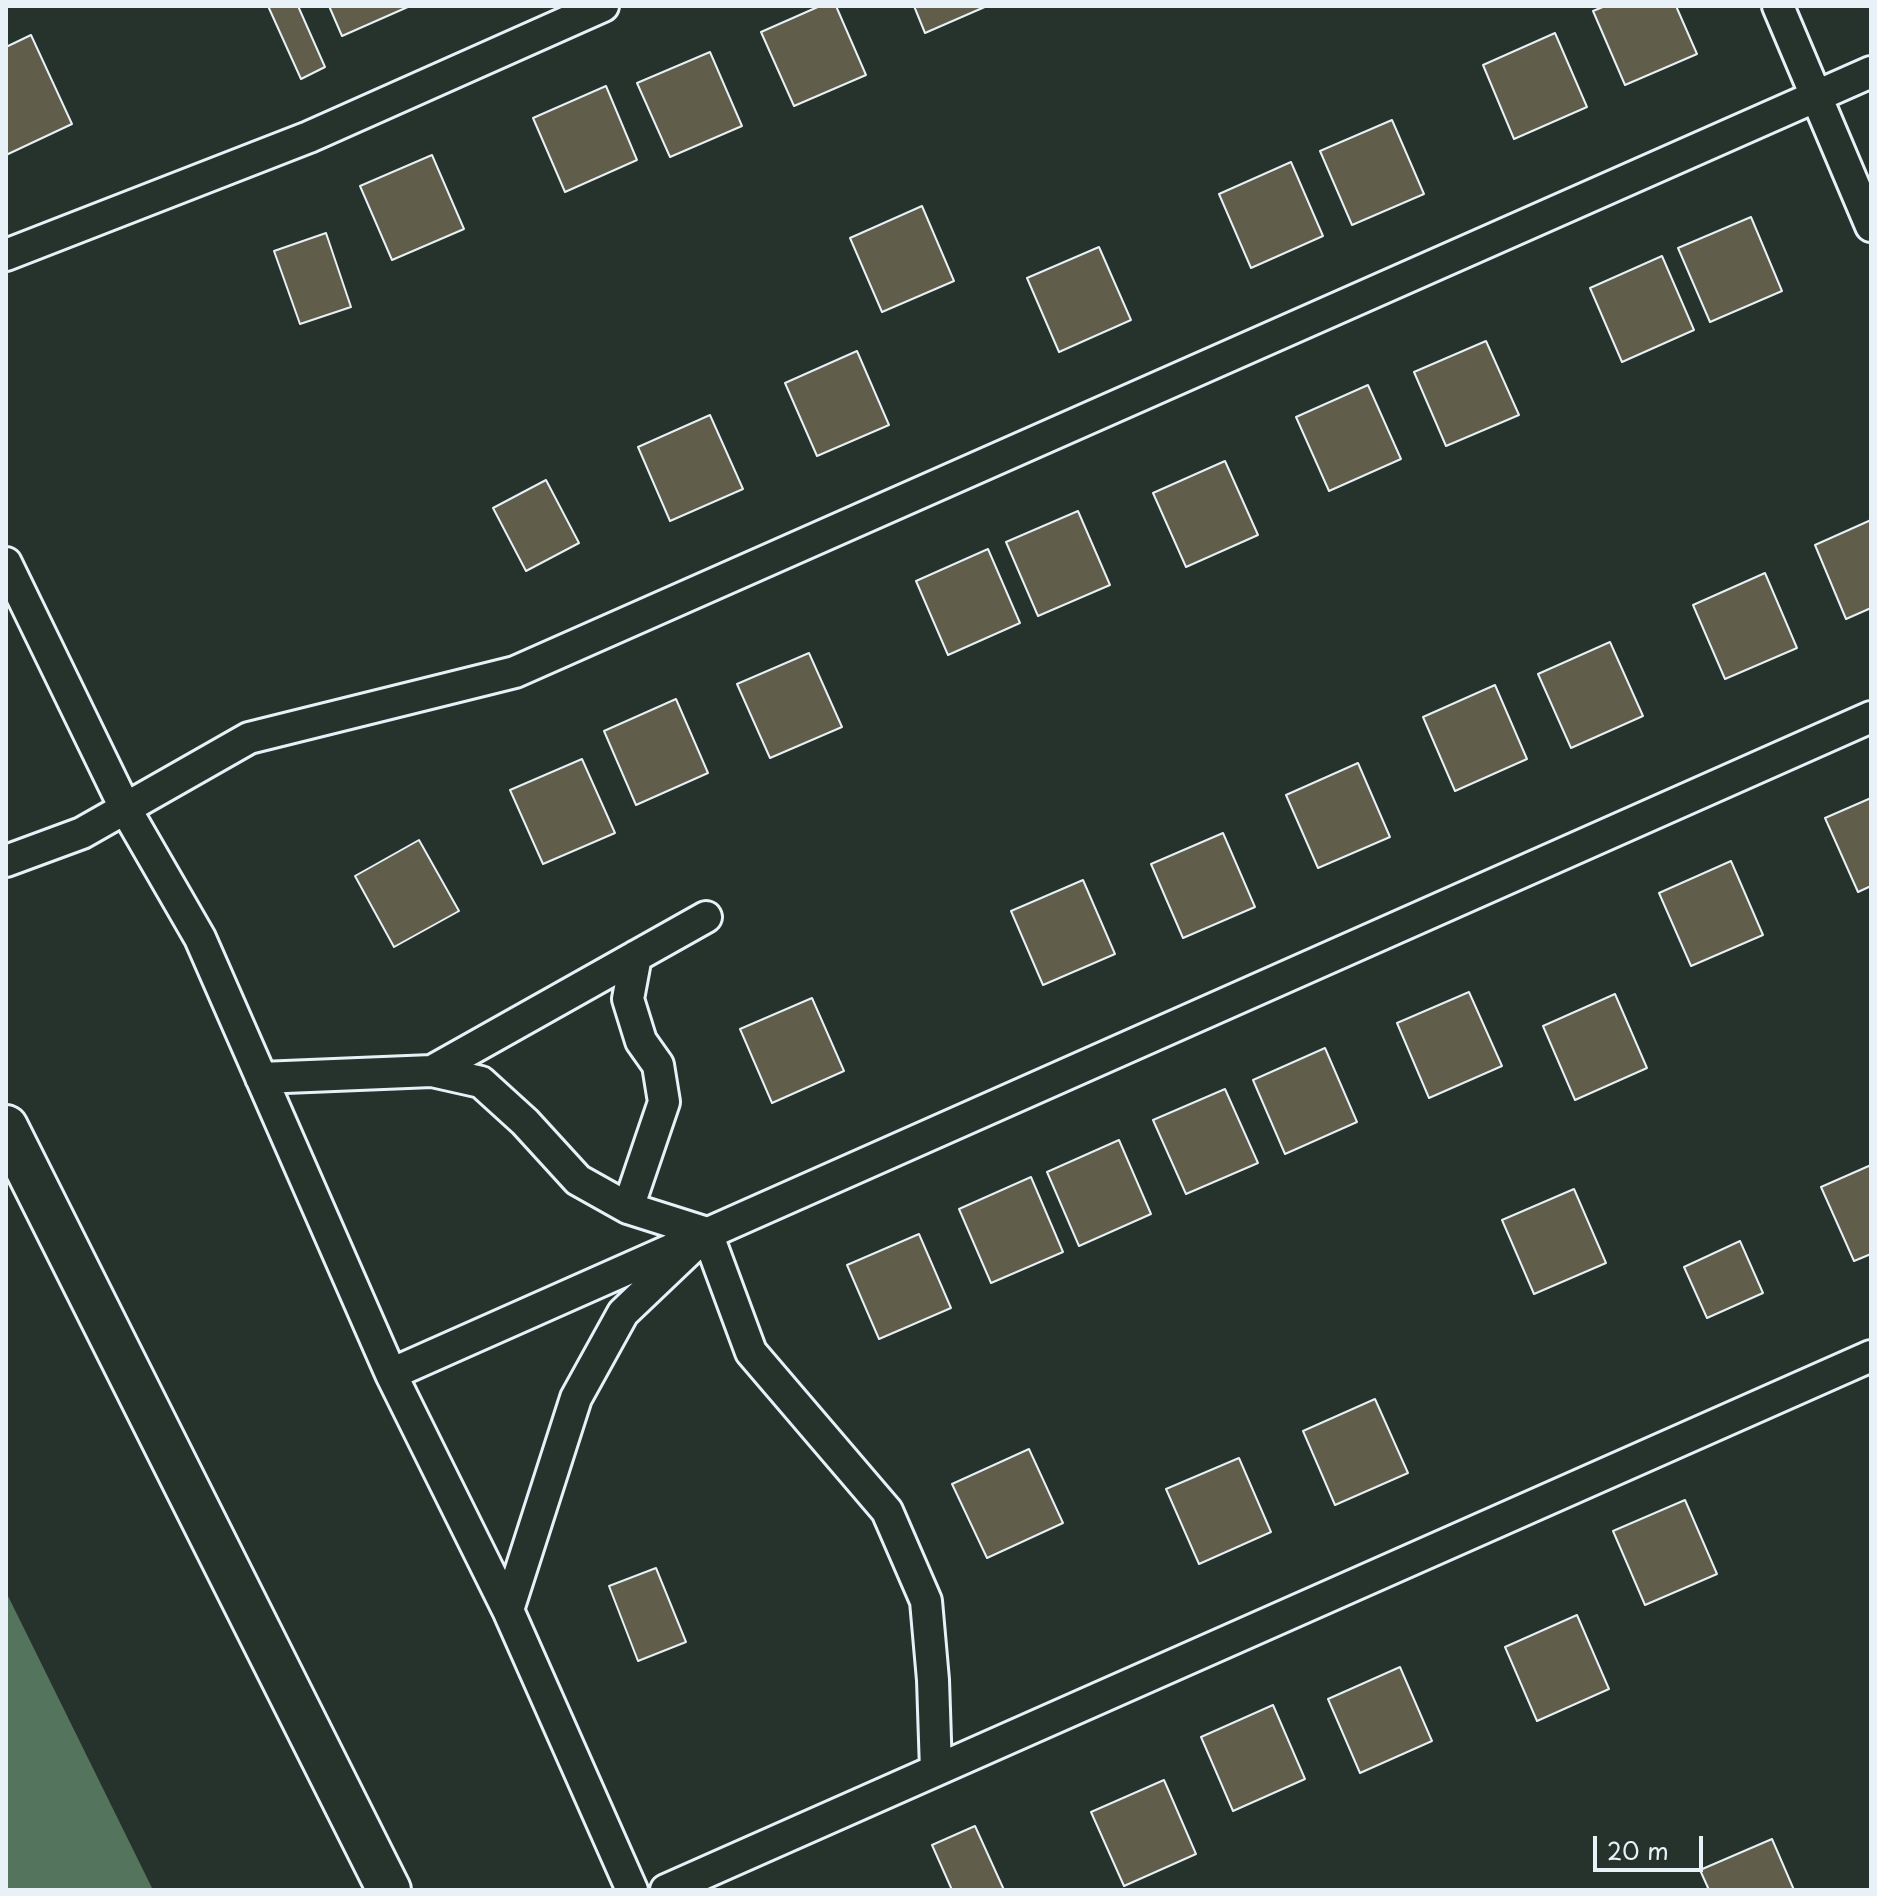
<!DOCTYPE html>
<html>
<head>
<meta charset="utf-8">
<style>
  body { margin:0 }
  #map { position:relative; width:1877px; height:1896px; overflow:hidden; background:#26332d; font-family:"Playpen Sans",sans-serif }
  canvas { display:block }
  .frame { position:absolute; inset:0; border:8px solid #e8f1f8; pointer-events:none }
  .scale { position:absolute; left:1593px; top:1836px; width:110px; height:36px; box-sizing:border-box; border:4px solid #e8f1f8; border-top:0; padding-left:10px; font-size:24px; line-height:28px; white-space:nowrap; color:#e8f1f8; -webkit-text-stroke:6px #26332d; paint-order:stroke }
</style>
</head>
<body>
<div id="map">
<canvas width="1877" height="1896"></canvas>
<div class="frame"></div>
<div class="scale">20 m</div>
</div>
<script>
const g = document.querySelector('canvas').getContext('2d');
g.lineJoin = 'round';
function fill(path, color) { g.fillStyle = color; g.fill(path, 'evenodd'); }
const toPath = rows => new Path2D(rows.map(r => 'M' + r).join(''));
function trace(path, color, width, dash) { g.strokeStyle = color; g.lineWidth = width; g.lineCap = dash ? 'butt' : 'round'; g.setLineDash(dash || []); g.stroke(path); }
const green = toPath([
  [6,1592,153,1890,6,1890]
]);
const building = toPath([
  [268,6,298,6,325,67,301,79,268,6],
  [329,6,410,6,342,36,329,6],
  [820,6,836,6,866,75,794,106,761,32,820,6],
  [914,6,987,6,925,33,914,6],
  [1605,6,1676,6,1697,54,1625,85,1593,11,1605,6],
  [1555,33,1587,107,1514,139,1483,65,1555,33],
  [31,35,72,124,6,155,6,47,31,35],
  [710,52,742,126,670,157,637,83,710,52],
  [606,86,637,160,565,192,533,118,606,86],
  [1392,120,1424,194,1352,225,1320,151,1392,120],
  [432,155,464,229,392,260,360,186,432,155],
  [1291,162,1323,236,1251,268,1219,194,1291,162],
  [922,206,954,281,882,312,850,238,922,206],
  [1751,217,1782,291,1710,322,1678,248,1751,217],
  [326,233,351,307,300,324,274,251,326,233],
  [1099,247,1131,320,1059,352,1027,278,1099,247],
  [1662,256,1694,330,1622,362,1590,288,1662,256],
  [1486,341,1519,415,1446,446,1414,372,1486,341],
  [857,351,889,425,817,456,785,383,857,351],
  [1368,385,1401,459,1329,491,1296,417,1368,385],
  [710,415,743,489,670,521,638,447,710,415],
  [1225,461,1258,535,1186,567,1153,493,1225,461],
  [546,480,579,543,526,571,493,508,546,480],
  [1078,511,1110,585,1038,616,1006,542,1078,511],
  [1871,520,1871,608,1846,619,1815,545,1871,520],
  [988,549,1020,623,948,655,916,581,988,549],
  [1765,573,1797,648,1725,679,1693,605,1765,573],
  [1610,642,1643,716,1571,748,1538,674,1610,642],
  [809,653,842,727,770,758,737,684,809,653],
  [1495,685,1527,759,1455,791,1423,717,1495,685],
  [676,699,708,773,636,805,604,731,676,699],
  [582,759,615,833,543,864,510,790,582,759],
  [1358,763,1390,837,1318,868,1286,795,1358,763],
  [1871,798,1871,886,1858,892,1825,818,1871,798],
  [1223,833,1255,907,1183,938,1151,864,1223,833],
  [419,840,459,911,394,947,355,876,419,840],
  [1731,861,1763,935,1691,966,1659,893,1731,861],
  [1083,880,1115,954,1043,985,1011,911,1083,880],
  [1469,992,1502,1066,1429,1098,1397,1023,1469,992],
  [1615,994,1647,1068,1575,1100,1543,1026,1615,994],
  [812,998,844,1071,772,1103,740,1029,812,998],
  [1325,1048,1357,1122,1285,1154,1253,1080,1325,1048],
  [1225,1089,1258,1163,1186,1194,1153,1120,1225,1089],
  [1119,1140,1151,1214,1079,1246,1047,1172,1119,1140],
  [1871,1165,1871,1254,1854,1261,1821,1187,1871,1165],
  [1031,1177,1063,1252,991,1283,959,1209,1031,1177],
  [1574,1189,1606,1263,1534,1294,1502,1220,1574,1189],
  [919,1234,951,1308,879,1339,847,1265,919,1234],
  [1740,1241,1763,1293,1707,1318,1684,1267,1740,1241],
  [1375,1399,1408,1473,1335,1505,1303,1431,1375,1399],
  [1029,1449,1063,1523,987,1558,952,1484,1029,1449],
  [1239,1458,1271,1532,1199,1564,1166,1489,1239,1458],
  [1685,1500,1717,1574,1645,1605,1613,1531,1685,1500],
  [656,1568,686,1642,638,1661,609,1586,656,1568],
  [1577,1615,1609,1689,1537,1721,1505,1647,1577,1615],
  [1400,1667,1432,1741,1360,1773,1328,1699,1400,1667],
  [1273,1705,1305,1779,1233,1811,1201,1737,1273,1705],
  [1164,1780,1196,1854,1124,1886,1091,1812,1164,1780],
  [975,1826,1004,1890,952,1890,932,1845,975,1826],
  [1772,1839,1794,1890,1709,1890,1700,1870,1772,1839]
]);
const street = toPath([
  [1778,6,1871,226],
  [6,255,309,137,603,6],
  [6,563,125,808,200,938,391,1374,508,1610,632,1890],
  [6,861,82,833,249,738,515,672,1871,72],
  [432,1071,706,917],
  [261,1078,432,1071,481,1082,525,1122,578,1180,628,1208,707,1233,623,1313,576,1398,508,1610],
  [628,1208,664,1102,658,1065,641,1041,628,999,636,956],
  [707,1233,751,1352,887,1511,926,1601,933,1680,936,1770],
  [391,1374,1871,717],
  [666,1890,1871,1356]
]);
const secondary = toPath([
  [6,1127,389,1890]
]);
fill(green, '#55745d');
fill(building, '#605e4a');
trace(building, '#e8f1f8', 2);
trace(street, '#e8f1f8', 36);
trace(secondary, '#e8f1f8', 48);
trace(street, '#26332d', 30);
trace(secondary, '#26332d', 42);
</script>
</body>
</html>
